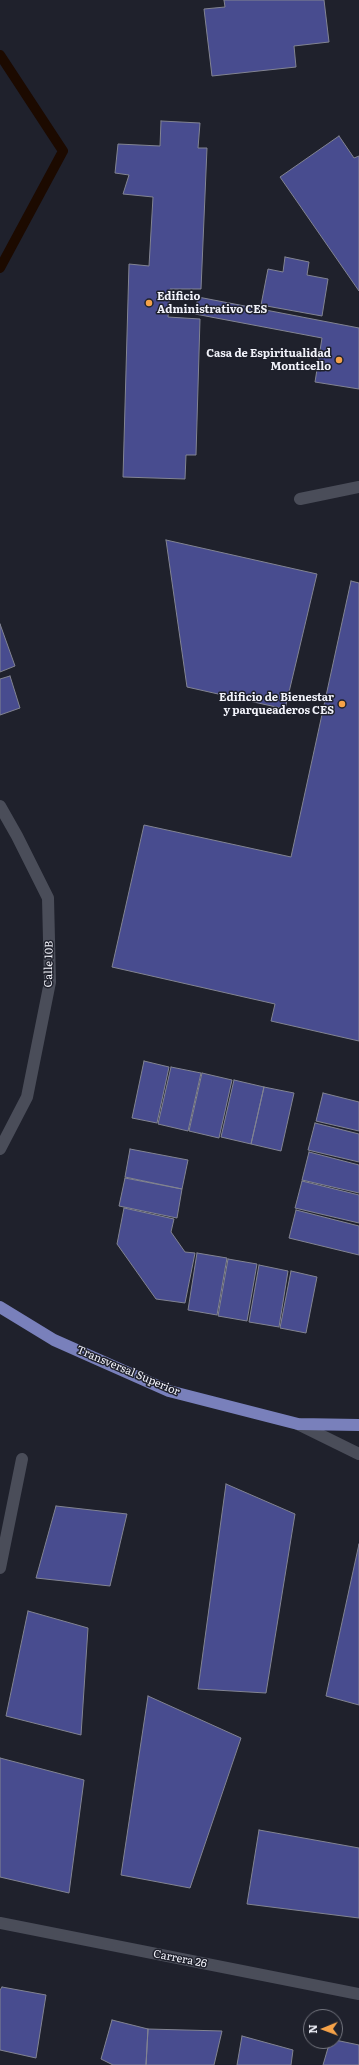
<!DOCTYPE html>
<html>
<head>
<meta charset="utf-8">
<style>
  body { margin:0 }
  #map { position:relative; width:359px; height:2065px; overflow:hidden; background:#1f212c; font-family:Literata,serif }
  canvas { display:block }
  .north { position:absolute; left:303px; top:2009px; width:40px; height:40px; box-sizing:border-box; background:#1f212c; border:1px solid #73757e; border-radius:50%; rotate:269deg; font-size:11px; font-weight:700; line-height:16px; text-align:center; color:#f1f2fa }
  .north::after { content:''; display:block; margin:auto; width:14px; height:18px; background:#f6a248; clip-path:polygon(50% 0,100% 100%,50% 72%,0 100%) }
</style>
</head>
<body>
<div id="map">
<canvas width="359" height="2065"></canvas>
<div class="north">N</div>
</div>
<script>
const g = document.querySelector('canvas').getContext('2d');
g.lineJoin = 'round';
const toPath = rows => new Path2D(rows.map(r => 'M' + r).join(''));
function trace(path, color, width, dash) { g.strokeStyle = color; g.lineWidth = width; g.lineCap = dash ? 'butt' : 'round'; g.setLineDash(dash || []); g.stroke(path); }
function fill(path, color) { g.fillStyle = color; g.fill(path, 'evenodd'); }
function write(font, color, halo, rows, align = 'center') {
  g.font = font + ' Literata,serif'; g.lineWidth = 3; g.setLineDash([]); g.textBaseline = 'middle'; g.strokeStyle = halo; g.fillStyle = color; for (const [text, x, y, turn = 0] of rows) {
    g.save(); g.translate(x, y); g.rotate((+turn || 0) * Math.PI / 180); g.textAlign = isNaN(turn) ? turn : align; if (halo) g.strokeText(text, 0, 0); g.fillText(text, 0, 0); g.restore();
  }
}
const stream = toPath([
  [0,55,63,151,0,268]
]);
const building = toPath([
  [224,0,324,0,329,42,294,46,296,67,212,76,204,9,225,7,224,0],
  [161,121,200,123,198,148,207,148,201,289,170,289,168,317,200,319,196,455,186,455,185,479,123,477,129,264,149,266,153,197,123,194,129,175,115,173,118,144,160,146,161,121],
  [339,136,354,158,359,156,359,291,280,177,339,136],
  [285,257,309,262,307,275,328,279,322,316,261,305,268,269,283,272,285,257],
  [198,297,359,328,359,389,315,382,322,338,195,314,198,297],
  [166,540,317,574,285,709,187,687,166,540],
  [351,581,359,583,359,1041,271,1021,275,1004,112,967,144,825,291,857,351,581],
  [0,624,15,666,0,672,0,624],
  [10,676,20,708,0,715,0,679,10,676],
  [144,1061,169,1067,157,1123,132,1118,144,1061],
  [171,1067,201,1073,188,1131,158,1124,171,1067],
  [202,1073,232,1080,219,1138,189,1131,202,1073],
  [234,1080,264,1087,251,1144,221,1137,234,1080],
  [264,1087,294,1093,281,1151,251,1144,264,1087],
  [323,1093,359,1102,359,1131,316,1121,323,1093],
  [315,1123,359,1134,359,1162,308,1150,315,1123],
  [130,1149,188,1160,182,1189,125,1177,130,1149],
  [309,1152,359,1165,359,1193,302,1180,309,1152],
  [125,1178,182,1189,177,1218,119,1206,125,1178],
  [302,1181,359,1195,359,1223,295,1208,302,1181],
  [124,1208,174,1219,171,1232,185,1252,195,1253,185,1303,156,1299,117,1244,124,1208],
  [296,1210,359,1226,359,1255,289,1238,296,1210],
  [197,1253,227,1258,217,1315,188,1310,197,1253],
  [228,1259,257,1264,247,1321,218,1316,228,1259],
  [259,1265,288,1271,279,1327,249,1322,259,1265],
  [291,1271,317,1277,306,1333,280,1328,291,1271],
  [226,1484,295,1514,266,1693,198,1689,226,1484],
  [56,1506,127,1514,110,1586,36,1578,56,1506],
  [359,1544,359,1705,326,1696,359,1544],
  [28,1611,88,1628,81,1735,6,1716,28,1611],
  [148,1696,241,1738,190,1888,121,1875,148,1696],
  [0,1758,84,1780,69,1893,0,1877,0,1758],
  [259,1830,359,1848,359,1918,247,1904,259,1830],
  [2,1987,46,1995,36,2058,0,2050,0,1990,2,1987],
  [112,2020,148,2029,146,2065,113,2065,101,2059,112,2020],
  [148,2029,222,2031,214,2065,146,2065,148,2029],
  [242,2036,293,2050,291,2065,237,2065,242,2036],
  [335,2040,359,2045,359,2065,323,2065,330,2041,335,2040]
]);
const minor = toPath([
  [300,499,359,487],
  [0,806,17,836,48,898,50,982,27,1097,0,1149],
  [298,1424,359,1454],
  [0,1568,22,1459],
  [0,1923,359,1994]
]);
const major = toPath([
  [0,1307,54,1340,169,1391,298,1424,359,1425]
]);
const markers = [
  [149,303,4,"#f6a248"],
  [339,360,4,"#f6a248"],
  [342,704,4,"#f6a248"]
];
const poiNames = [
  ["Edificio",157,297,"left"],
  ["Administrativo CES",157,310,"left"],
  ["Casa de Espiritualidad",331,354],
  ["Monticello",331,367],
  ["Edificio de Bienestar",334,698],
  ["y parqueaderos CES",334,711]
];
const streetNames = [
  ["Calle 10B",49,964,-89],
  ["Transversal Superior",128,1371,23],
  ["Carrera 26",180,1959,11]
];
trace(stream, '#1c0a00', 10);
fill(building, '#484c8f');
trace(building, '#828492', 1);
trace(minor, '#4a4d59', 12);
trace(major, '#7980bb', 12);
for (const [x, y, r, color] of markers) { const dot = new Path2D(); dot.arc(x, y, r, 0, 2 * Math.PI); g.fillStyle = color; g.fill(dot); trace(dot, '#1f212c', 1.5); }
write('bold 11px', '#f1f2fa', '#1f212c', poiNames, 'right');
write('11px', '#f1f2fa', '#1f212c', streetNames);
</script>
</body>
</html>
